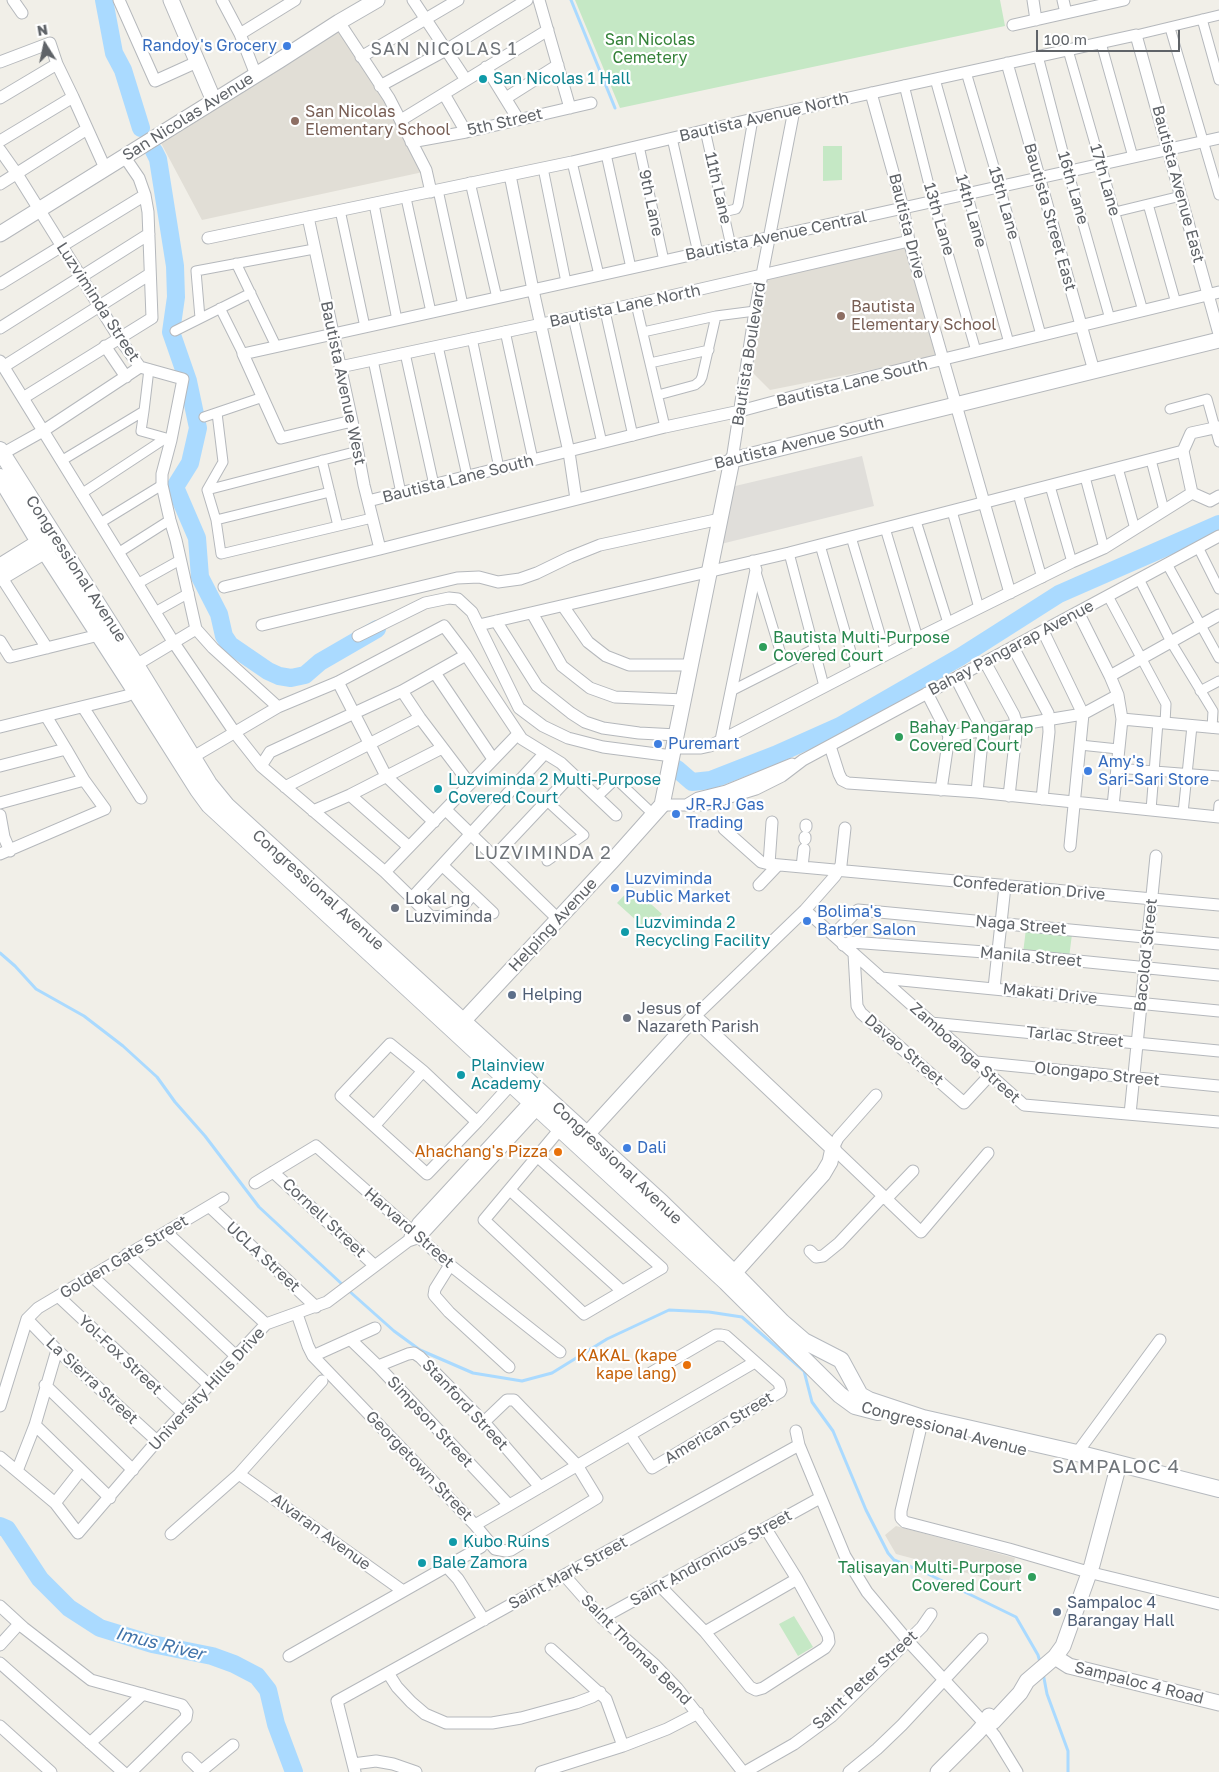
<!DOCTYPE html>
<html>
<head>
<meta charset="utf-8">
<style>
  body { margin:0 }
  #map { position:relative; width:1219px; height:1772px; overflow:hidden; background:#f1efe8; font-family:"Golos Text",sans-serif }
  canvas { display:block }
  .north { position:absolute; left:20px; top:20px; width:50px; height:50px; -webkit-text-stroke:4px #fff; paint-order:stroke; rotate:350deg; font-size:14px; font-weight:700; line-height:20px; text-align:center; color:#5f6368 }
  .north::after { content:''; display:block; margin:auto; width:18px; height:22px; background:#5f6368; clip-path:polygon(50% 0,100% 100%,50% 72%,0 100%) }
  .scale { position:absolute; left:1036px; top:30px; width:144px; height:22px; box-sizing:border-box; border:2px solid #5f6368; border-top:0; padding-left:6px; font-size:15px; line-height:18px; white-space:nowrap; color:#5f6368; -webkit-text-stroke:4px #fff; paint-order:stroke }
</style>
</head>
<body>
<div id="map">
<canvas width="1219" height="1772"></canvas>
<div class="north">N</div>
<div class="scale">100 m</div>
</div>
<script>
const g = document.querySelector('canvas').getContext('2d');
g.lineJoin = 'round';
function fill(path, color) { g.fillStyle = color; g.fill(path, 'evenodd'); }
const toPath = rows => new Path2D(rows.map(r => 'M' + r).join(''));
function trace(path, color, width, dash) { g.strokeStyle = color; g.lineWidth = width; g.lineCap = dash ? 'butt' : 'round'; g.setLineDash(dash || []); g.stroke(path); }
function write(font, color, halo, rows, align = 'center') {
  g.font = font + ' "Golos Text",sans-serif'; g.lineWidth = 4.5; g.setLineDash([]); g.textBaseline = 'middle'; g.strokeStyle = halo; g.fillStyle = color; for (const [text, x, y, turn = 0] of rows) {
    g.save(); g.translate(x, y); g.rotate((+turn || 0) * Math.PI / 180); g.textAlign = isNaN(turn) ? turn : align; if (halo) g.strokeText(text, 0, 0); g.fillText(text, 0, 0); g.restore();
  }
}
const industrial = toPath([
  [862,456,874,506,721,544,731,487]
]);
const education = toPath([
  [339,30,386,100,423,172,202,220,161,143],
  [904,244,936,357,770,390,749,369,765,275],
  [896,1526,1015,1558,1008,1584,896,1554,885,1535]
]);
const green = toPath([
  [575,0,1000,0,1005,26,620,108],
  [823,146,842,146,842,180,823,181],
  [632,887,662,914,647,930,617,903],
  [1026,929,1072,934,1069,958,1023,953],
  [794,1616,813,1647,798,1656,779,1624]
]);
const stream = toPath([
  [571,0,615,108],
  [0,953,15,966,36,989,84,1016,123,1046,157,1077,175,1102,205,1136,259,1207,344,1286],
  [348,1290,394,1331,420,1350,473,1373,522,1381,552,1373,607,1339,669,1310,709,1312,742,1317,804,1371,812,1402,833,1431,866,1510,888,1553,894,1560,926,1573,1016,1617,1038,1655,1040,1662],
  [1043,1673,1047,1694,1068,1751,1068,1772]
]);
const river = toPath([
  [104,0,114,53,123,70,141,128],
  [154,151,158,159,175,266,176,297,171,332,188,381,198,428,190,463,175,487,197,538,200,577,219,614,224,636,230,645,268,671,279,676,291,678,305,675,320,662,377,629],
  [677,769,692,782,711,780,775,755,840,726,960,657,1059,594,1219,524],
  [0,1526,7,1529,40,1579,69,1608,100,1628,152,1644,212,1656,234,1664,257,1676,268,1690,276,1724,294,1772]
]);
const pedestrian = toPath([
  [1202,19,1219,80],
  [1170,28,1219,195],
  [1136,35,1219,15],
  [1101,43,1133,157],
  [1068,50,1143,311],
  [1038,56,1068,171,1110,319],
  [966,72,1000,187,1041,335],
  [935,79,1009,343],
  [904,85,933,201,976,351],
  [705,130,731,246],
  [672,138,698,253],
  [639,146,664,261],
  [606,154,631,268],
  [572,162,599,275],
  [543,168,566,282],
  [470,182,497,298],
  [438,190,463,305],
  [406,198,431,312],
  [374,204,397,320],
  [1148,204,1176,303],
  [340,210,365,327],
  [723,212,736,209,738,205,753,119],
  [1115,212,1181,196],
  [236,263,276,346],
  [636,304,665,427],
  [220,308,243,354],
  [605,311,633,436],
  [573,317,602,443],
  [200,318,196,271,314,249],
  [175,331,251,293],
  [505,331,533,460],
  [643,332,716,316,755,311],
  [472,338,499,468],
  [438,346,467,476],
  [405,353,434,485],
  [373,360,401,493],
  [650,363,709,350],
  [658,395,695,385,700,381,702,377,716,316],
  [1170,409,1207,399,1219,442],
  [144,411,141,431,166,438],
  [217,413,223,462,207,490,216,520,221,554,372,518],
  [204,417,263,397],
  [322,460,338,526],
  [1151,460,1164,510],
  [61,461,144,411,149,369],
  [1118,468,1135,529],
  [1085,477,1104,548],
  [1050,486,1072,562],
  [207,490,358,451],
  [81,494,166,438,171,440],
  [1018,494,1042,578],
  [952,511,979,608],
  [216,520,330,492],
  [916,521,948,623],
  [100,523,162,485],
  [885,528,918,638],
  [851,537,886,654],
  [820,545,856,669],
  [1198,547,1219,589],
  [118,553,170,520],
  [789,553,824,686],
  [1167,564,1219,658],
  [756,572,784,664],
  [1139,579,1171,642,1213,711,1212,728],
  [137,584,180,560],
  [1108,596,1166,704,1165,723],
  [155,612,189,593],
  [731,691,814,649],
  [1200,691,1219,681],
  [1080,745,1118,749],
  [1116,768,1219,776],
  [597,797,616,779,654,815],
  [547,801,584,835,547,861],
  [1151,810,1158,722],
  [1183,813,1192,726],
  [1218,817,1219,805]
]);
const minor = toPath([
  [13,0,22,13],
  [119,0,155,81,197,62],
  [222,0,240,34,256,75],
  [413,0,466,80],
  [539,0,570,108],
  [1033,0,1036,20],
  [1063,0,1066,13],
  [339,22,389,98,426,170,431,192],
  [1013,25,1124,0],
  [240,34,295,0],
  [361,57,458,0],
  [0,62,50,43,57,64,73,97,105,168],
  [1007,63,1094,371],
  [486,67,518,119],
  [380,86,446,50,527,0],
  [871,93,903,208,909,241,1010,593],
  [444,94,466,132],
  [0,98,57,64],
  [506,98,558,65],
  [401,120,548,30],
  [0,141,73,97],
  [411,142,466,132,591,103],
  [0,150,17,174,119,338,140,367,43,431,2,454],
  [510,175,533,290,569,452,576,499],
  [0,184,87,129],
  [308,217,352,421,364,485,380,549],
  [208,238,572,162,753,119,1136,35,1219,334],
  [0,284,145,195],
  [0,328,149,234],
  [105,346,126,377],
  [0,361,174,643,235,733,261,766,385,872,431,917,445,916,460,909,473,894,493,913],
  [3,367,150,274],
  [140,367,183,379,171,440,162,474,162,485,170,520,176,540,196,629,213,648,278,707],
  [340,367,636,304,909,241],
  [23,398,152,318,148,212,145,195,139,178,124,156],
  [352,421,281,438,243,354,1219,138],
  [1192,493,1210,501,1219,496],
  [368,501,665,427,740,411,829,387,1219,292],
  [0,575,47,648],
  [224,587,380,549,732,460,755,311,794,110],
  [563,606,588,642,606,656,629,665,691,665],
  [1078,612,1110,676,1118,695,1122,719,1219,728],
  [532,613,562,666,590,688,615,697,684,700],
  [496,621,537,686,571,713,585,722,603,728,639,733,677,735],
  [262,625,457,578,479,577,498,582,520,579,537,573,570,557,600,545,720,519],
  [479,625,789,553,1183,451,1191,433,1219,427],
  [1043,631,1083,714,1070,846],
  [358,636,425,603,449,598,458,599,472,612,519,708,543,726,568,738,603,747,672,756],
  [0,641,10,657,99,635],
  [1013,647,1048,713,1049,732,1042,799],
  [985,662,1014,715,1017,725,1009,796],
  [136,665,196,629],
  [435,673,493,759],
  [1110,676,1219,615],
  [956,678,983,731,977,792],
  [338,682,386,776,434,822],
  [402,691,420,718,470,784],
  [927,693,949,736,941,790],
  [83,707,141,798],
  [46,716,66,749],
  [0,727,126,696,141,690],
  [949,736,1083,714,1118,695],
  [721,740,756,570,753,561],
  [830,746,839,774,842,780,848,783,977,792,1219,817],
  [674,748,701,748,710,746,918,638,1072,562,1104,548,1192,493,1183,451],
  [193,757,278,707,338,682,444,626,466,655,522,739,561,763,616,815],
  [0,766,66,749,84,780,105,809,0,854],
  [261,766,270,752,402,691,466,655],
  [285,787,420,718],
  [350,795,409,847],
  [0,803,84,780],
  [688,804,698,798,726,791,792,764],
  [662,805,704,805,756,789,782,776,803,760,1219,536],
  [1113,806,1122,719],
  [446,810,558,919],
  [313,811,350,795,442,748],
  [0,815,4,837,10,851],
  [806,827,806,825],
  [724,829,761,862,769,864,1219,905],
  [805,839,805,837],
  [494,857,572,774],
  [769,864,772,822],
  [443,866,473,894],
  [802,867,804,849],
  [385,872,518,734],
  [759,885,778,865],
  [411,899,545,753],
  [805,910,1024,1105,1219,1122],
  [833,935,858,910,1219,944],
  [843,945,851,942,998,953,1219,975],
  [854,954,857,1006,861,1013,964,1103,990,1075],
  [881,978,1219,1011],
  [994,988,1005,886],
  [694,1017,805,910,835,876,841,865,845,828],
  [931,1023,1219,1051],
  [976,1062,1219,1086],
  [876,1095,838,1138,833,1148,921,1232,988,1153],
  [1130,1114,1156,856],
  [477,1122,423,1071,390,1044,341,1096,427,1174,477,1122,515,1080],
  [374,1126,423,1071],
  [538,1157,662,1268,584,1314,484,1220,560,1129],
  [273,1172,374,1265],
  [255,1183,316,1146,450,1265,560,1352],
  [510,1190,622,1291],
  [886,1199,913,1171],
  [210,1207,316,1307],
  [166,1232,266,1324],
  [410,1237,418,1223,535,1096],
  [810,1251,816,1257,823,1256,839,1243,883,1196],
  [127,1254,236,1356],
  [450,1265,435,1289,434,1295,449,1312,509,1367],
  [93,1277,209,1385],
  [58,1296,183,1413],
  [297,1314,308,1346,313,1356,475,1525,495,1549,506,1551,511,1550,597,1498,577,1465,514,1400,507,1400,484,1422],
  [27,1319,57,1350,157,1441],
  [350,1339,378,1366,509,1505],
  [313,1356,375,1328],
  [378,1366,408,1354,414,1353,420,1357,484,1422,540,1487],
  [45,1385,133,1470],
  [0,1406,27,1319,38,1308,223,1198],
  [923,1418,901,1511,901,1518,905,1522,1009,1549,1088,1572,1219,1604],
  [35,1425,110,1498],
  [796,1431,799,1445,833,1527,845,1556,867,1592,908,1641,985,1724,995,1736,1017,1772],
  [630,1435,652,1468,780,1392,781,1390,779,1383,726,1336,721,1335,716,1335,649,1374],
  [1077,1453,1160,1340],
  [0,1457,55,1503,78,1533,157,1441,266,1324,327,1302,408,1241,420,1237,542,1104],
  [17,1471,35,1425,57,1350],
  [239,1474,403,1591],
  [55,1503,81,1470],
  [475,1525,755,1362],
  [171,1534,239,1474,322,1381],
  [446,1566,458,1579,484,1620],
  [564,1575,602,1618,654,1664,677,1688,743,1772],
  [660,1586,705,1632,750,1687,756,1690,763,1688,825,1648,829,1642,828,1635,797,1579,766,1529],
  [0,1606,24,1628,91,1680,182,1705,187,1712,186,1718,131,1772],
  [602,1618,820,1498],
  [705,1632,797,1579],
  [0,1645,19,1624],
  [551,1649,606,1699,623,1746],
  [289,1656,481,1547],
  [0,1663,123,1772],
  [388,1673,397,1687,411,1702,425,1714,446,1723,492,1723,521,1718,576,1703,592,1697,600,1692],
  [0,1726,51,1772],
  [90,1743,143,1694],
  [188,1758,202,1772],
  [353,1764,376,1761,393,1764,416,1772],
  [200,1772,233,1745],
  [355,1772,337,1701,799,1445],
  [541,1772,623,1746,667,1729,698,1713],
  [745,1772,794,1744,832,1716,922,1627,931,1614],
  [849,1772,877,1749,902,1725,982,1639]
]);
const tertiary = toPath([
  [171,0,214,101],
  [0,234,280,60,339,22,377,0],
  [0,566,39,542,51,539],
  [0,578,45,551,51,543],
  [454,1031,613,860,662,805,732,460,1219,340],
  [579,1143,694,1017,833,1148,830,1162,823,1174,726,1282],
  [1055,1657,1069,1666,1219,1703],
  [985,1724,993,1722,1020,1693,1027,1681,1055,1657,1063,1646,1092,1565,1119,1464],
  [938,1772,977,1733,985,1724,989,1716]
]);
const secondary = toPath([
  [0,450,136,665,209,784,227,806,662,1203,734,1273,782,1322,804,1341,841,1360,860,1395,869,1400,923,1418,1077,1453,1219,1489],
  [0,477,39,542,136,692,198,790,209,805,726,1282,840,1395,855,1406,878,1412]
]);
const markers = [
  [287,46,5,"#3f7fe0"],
  [483,79,5,"#0f9aa8"],
  [295,121,5,"#8d6e63"],
  [841,316,5,"#8d6e63"],
  [763,647,5,"#2e9e5b"],
  [899,737,5,"#2e9e5b"],
  [658,744,5,"#3f7fe0"],
  [1088,771,5,"#3f7fe0"],
  [438,789,5,"#0f9aa8"],
  [676,814,5,"#3f7fe0"],
  [615,888,5,"#3f7fe0"],
  [395,908,5,"#6b7280"],
  [807,921,5,"#3f7fe0"],
  [625,932,5,"#0f9aa8"],
  [512,995,5,"#5c6f8a"],
  [627,1018,5,"#6b7280"],
  [461,1075,5,"#0f9aa8"],
  [627,1148,5,"#3f7fe0"],
  [558,1152,5,"#e8710a"],
  [687,1365,5,"#e8710a"],
  [453,1542,5,"#0f9aa8"],
  [422,1563,5,"#0f9aa8"],
  [1032,1577,5,"#2e9e5b"],
  [1057,1612,5,"#5c6f8a"]
];
const parkNames = [
  ["San Nicolas",650,40],
  ["Cemetery",650,58]
];
const shopNames = [
  ["Randoy's Grocery",277,46,"right"],
  ["Puremart",668,744],
  ["Amy's",1098,762],
  ["Sari-Sari Store",1098,780],
  ["JR-RJ Gas",686,805],
  ["Trading",686,823],
  ["Luzviminda",625,879],
  ["Public Market",625,897],
  ["Bolima's",817,912],
  ["Barber Salon",817,930],
  ["Dali",637,1148]
];
const cultureNames = [
  ["San Nicolas 1 Hall",493,79],
  ["Luzviminda 2 Multi-Purpose",448,780],
  ["Covered Court",448,798],
  ["Luzviminda 2",635,923],
  ["Recycling Facility",635,941],
  ["Plainview",471,1066],
  ["Academy",471,1084],
  ["Kubo Ruins",463,1542],
  ["Bale Zamora",432,1563]
];
const educationNames = [
  ["San Nicolas",305,112],
  ["Elementary School",305,130],
  ["Bautista",851,307],
  ["Elementary School",851,325]
];
const streetNames = [
  ["San Nicolas Avenue",188,117,-32],
  ["Bautista Avenue North",764,117,-13],
  ["5th Street",505,122,-13],
  ["17th Lane",1105,180,74],
  ["Bautista Avenue East",1178,184,75],
  ["11th Lane",718,188,77],
  ["16th Lane",1073,188,74],
  ["9th Lane",651,203,78],
  ["15th Lane",1004,203,74],
  ["14th Lane",971,211,74],
  ["Bautista Street East",1050,217,74],
  ["13th Lane",939,219,74],
  ["Bautista Drive",907,226,76],
  ["Bautista Avenue Central",776,236,-12],
  ["Luzviminda Street",98,302,57],
  ["Bautista Lane North",625,306,-12],
  ["Bautista Boulevard",749,354,-81],
  ["Bautista Avenue West",343,383,78],
  ["Bautista Lane South",852,383,-14],
  ["Bautista Avenue South",799,443,-14],
  ["Bautista Lane South",458,479,-14],
  ["Congressional Avenue",76,569,57],
  ["Bahay Pangarap Avenue",1011,648,-28],
  ["Confederation Drive",1029,888,5],
  ["Congressional Avenue",318,890,42],
  ["Helping Avenue",553,925,-47],
  ["Naga Street",1021,925,5],
  ["Bacolod Street",1146,955,-84],
  ["Manila Street",1031,957,5],
  ["Makati Drive",1050,994,6],
  ["Tarlac Street",1075,1037,6],
  ["Davao Street",904,1050,41],
  ["Zamboanga Street",965,1053,42],
  ["Olongapo Street",1097,1074,6],
  ["Congressional Avenue",617,1163,43],
  ["Cornell Street",324,1218,43],
  ["Harvard Street",409,1228,41],
  ["Golden Gate Street",124,1257,-31],
  ["UCLA Street",263,1257,43],
  ["Yol-Fox Street",120,1355,43],
  ["La Sierra Street",92,1381,43],
  ["University Hills Drive",207,1389,-47],
  ["Stanford Street",465,1405,47],
  ["Simpson Street",430,1422,47],
  ["American Street",719,1428,-31],
  ["Congressional Avenue",944,1429,15],
  ["Georgetown Street",419,1466,46],
  ["Alvaran Avenue",321,1532,36],
  ["Saint Andronicus Street",711,1558,-29],
  ["Saint Mark Street",568,1573,-29],
  ["Saint Thomas Bend",636,1650,45],
  ["Saint Peter Street",865,1680,-43],
  ["Sampaloc 4 Road",1139,1683,14]
];
const leisureNames = [
  ["Bautista Multi-Purpose",773,638],
  ["Covered Court",773,656],
  ["Bahay Pangarap",909,728],
  ["Covered Court",909,746],
  ["Talisayan Multi-Purpose",1022,1568,"right"],
  ["Covered Court",1022,1586,"right"]
];
const worshipNames = [
  ["Lokal ng",405,899],
  ["Luzviminda",405,917],
  ["Jesus of",637,1009],
  ["Nazareth Parish",637,1027]
];
const serviceNames = [
  ["Helping",522,995],
  ["Sampaloc 4",1067,1603],
  ["Barangay Hall",1067,1621]
];
const foodNames = [
  ["Ahachang's Pizza",548,1152],
  ["KAKAL (kape",677,1356],
  ["kape lang)",677,1374]
];
const neighbourhoodNames = [
  ["SAN NICOLAS 1",444,49],
  ["LUZVIMINDA 2",543,853]
];
const waterNames = [
  ["Imus River",160,1644,14]
];
const quarterNames = [
  ["SAMPALOC 4",1116,1467]
];
fill(industrial, '#e0deda');
fill(education, '#e1ded6');
fill(green, '#c5e8c5');
trace(stream, '#aadaff', 3);
trace(river, '#aadaff', 18);
trace(pedestrian, '#b5b8bc', 11);
trace(minor, '#b5b8bc', 13);
trace(tertiary, '#b5b8bc', 17);
trace(secondary, '#b6babf', 18);
trace(pedestrian, '#fff', 9);
trace(minor, '#fff', 11);
trace(tertiary, '#fff', 15);
trace(secondary, '#fff', 16);
for (const [x, y, r, color] of markers) { const dot = new Path2D(); dot.arc(x, y, r, 0, 2 * Math.PI); g.fillStyle = color; g.fill(dot); trace(dot, '#fff', 2); }
write('16px', '#348238', '#fff', parkNames);
write('16px', '#366cbe', '#fff', shopNames, 'left');
write('16px', '#0d838f', '#fff', cultureNames, 'left');
write('16px', '#785e54', '#fff', educationNames, 'left');
write('16px', '#5f6368', '#fff', streetNames);
write('16px', '#27864d', '#fff', leisureNames, 'left');
write('16px', '#5b616d', '#fff', worshipNames, 'left');
write('16px', '#4e5e75', '#fff', serviceNames, 'left');
write('16px', '#c56008', '#fff', foodNames, 'right');
g.letterSpacing = '1px';
write('18px', '#70757a', '#fff', neighbourhoodNames);
g.letterSpacing = '0px';
write('italic 18px', '#4174aa', '#fff', waterNames);
g.letterSpacing = '1px';
write('19px', '#70757a', '#fff', quarterNames);
g.letterSpacing = '0px';
</script>
</body>
</html>
